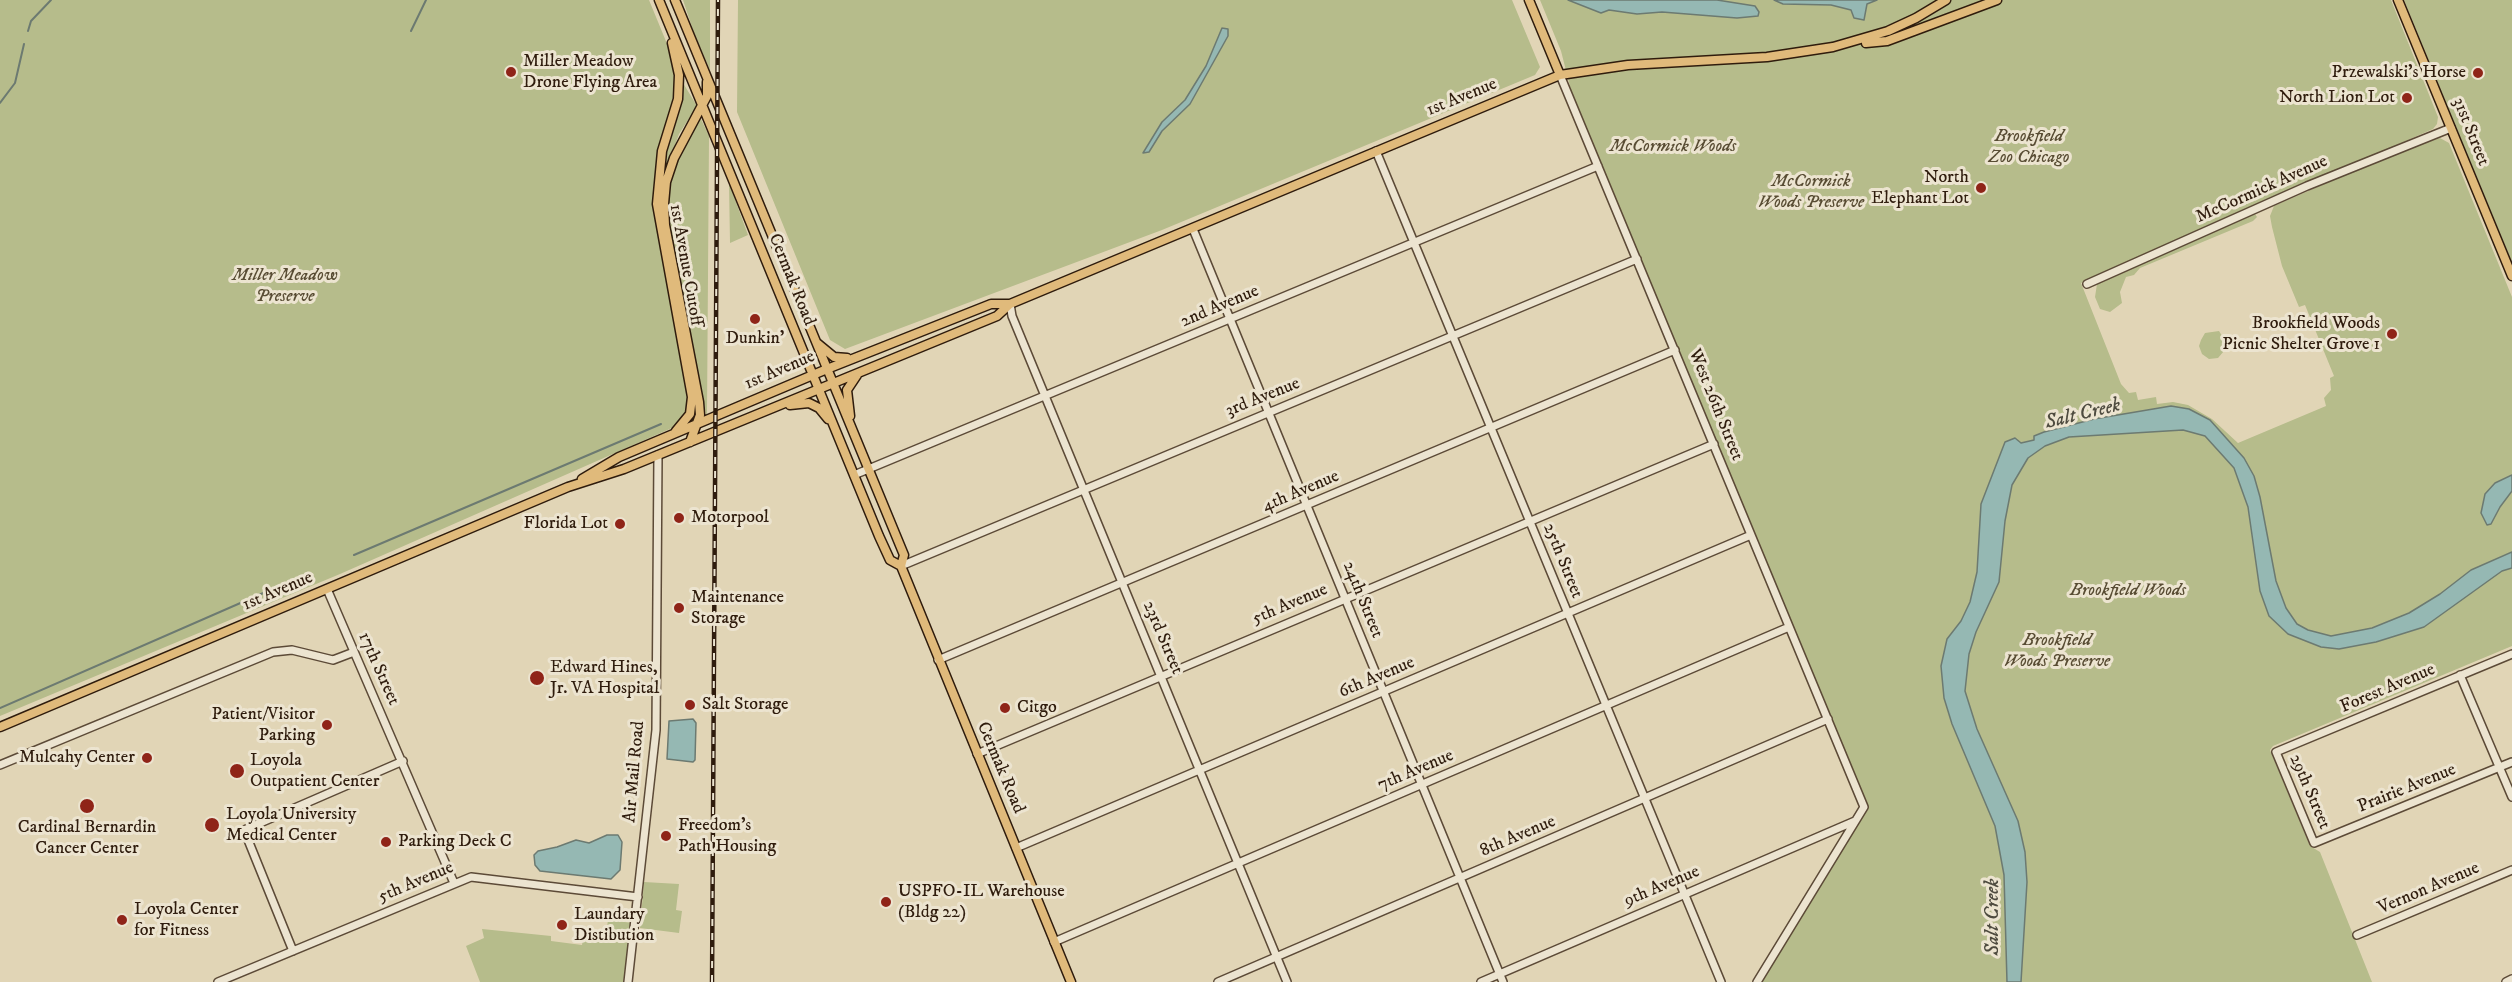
<!DOCTYPE html>
<html>
<head>
<meta charset="utf-8">
<style>
  body { margin:0 }
  canvas { display:block; background:#e1d5b6 }
</style>
</head>
<body>
<canvas width="2512" height="982"></canvas>
<script>
const g = document.querySelector('canvas').getContext('2d');
g.lineJoin = 'round';
function fill(path, color) { g.fillStyle = color; g.fill(path, 'evenodd'); }
const toPath = rows => new Path2D(rows.map(r => 'M' + r).join(''));
function trace(path, color, width, dash) { g.strokeStyle = color; g.lineWidth = width; g.lineCap = dash ? 'butt' : 'round'; g.setLineDash(dash || []); g.stroke(path); }
function write(font, color, halo, rows, align = 'center') {
  g.font = font + ' "IM FELL DW Pica",serif'; g.lineWidth = 6; g.setLineDash([]); g.textBaseline = 'middle'; g.strokeStyle = halo; g.fillStyle = color; for (const [text, x, y, turn = 0] of rows) {
    g.save(); g.translate(x, y); g.rotate((+turn || 0) * Math.PI / 180); g.textAlign = isNaN(turn) ? turn : align; if (halo) g.strokeText(text, 0, 0); g.fillText(text, 0, 0); g.restore();
  }
}
const green = toPath([
  [0,0,649,0,670,51,675,68,676,95,657,162,654,201,657,229,689,400,687,412,672,428,340,574,0,716],
  [683,0,710,0,710,70,694,33],
  [738,0,1512,0,1540,67,1535,75,1162,230,845,349,830,340,737,112],
  [1540,0,1774,0,1783,4,1831,5,1851,10,1864,19,1867,4,1877,0,2391,0,2438,117,2437,124,2433,129,2081,283,2121,384,2129,393,2136,392,2138,400,2156,397,2157,404,2173,402,2188,405,2212,419,2238,443,2326,406,2324,398,2331,390,2330,378,2334,376,2305,305,2299,307,2282,266,2272,227,2270,216,2274,206,2393,154,2440,138,2449,143,2512,297,2512,646,2273,746,2270,750,2310,846,2320,852,2372,982,1762,982,1867,810,1867,803,1572,94,1561,51],
  [2210,420,2219,450,2205,436,2197,432,2183,430,2141,432],
  [2404,0,2512,0,2512,262,2441,90],
  [683,83,697,106,679,134,665,173,661,173,669,136,681,104],
  [700,117,709,136,707,414,706,414,668,225,667,197,673,167],
  [729,183,748,235,730,243],
  [2255,214,2257,217,2253,221,2140,268,2134,275,2126,277,2120,292,2122,303,2110,312,2100,309,2095,297,2097,284,2105,279],
  [2219,331,2224,339,2224,351,2218,358,2209,359,2202,354,2199,346,2201,340,2205,333],
  [644,882,679,884,676,910,682,911,679,933,640,928],
  [608,920,633,923,626,982,480,982,466,946,484,938,482,929,551,936,551,941,582,945,583,939,605,941]
]);
const water = toPath([
  [1568,0,1717,0,1755,6,1759,12,1758,16,1737,18,1662,12,1637,14,1609,10,1601,13,1568,0],
  [1774,0,1877,0,1867,4,1864,20,1854,18,1851,10,1831,5,1783,4,1774,0],
  [1222,28,1228,29,1228,36,1190,104,1162,131,1149,152,1143,153,1162,122,1185,100,1206,66,1222,28],
  [2171,406,2189,409,2210,420,2244,458,2254,476,2260,497,2276,581,2286,608,2297,624,2308,630,2331,636,2372,628,2409,613,2440,594,2471,570,2512,552,2512,568,2502,571,2424,627,2376,642,2339,649,2321,647,2288,634,2269,616,2260,591,2248,507,2244,496,2234,468,2205,436,2183,430,2069,437,2045,446,2028,458,2012,485,2005,521,1999,582,1976,632,1969,654,1965,691,1977,729,2018,821,2025,852,2027,882,2021,982,2007,982,2004,875,1995,826,1952,724,1944,698,1941,666,1947,639,1961,621,1970,602,1977,572,1981,504,2005,442,2015,438,2021,443,2034,440,2034,436,2044,432,2094,419,2171,406],
  [2512,475,2512,491,2500,507,2491,524,2487,525,2481,513,2485,494,2495,483,2512,475],
  [693,719,696,723,695,760,693,762,667,759,669,721,693,719],
  [607,835,618,835,622,842,620,870,611,879,540,871,535,865,534,855,538,851,557,847,576,840,589,843,607,835]
]);
const stream = toPath([
  [28,31,31,21,51,0],
  [411,31,426,0],
  [0,103,15,83,24,44],
  [354,555,661,424],
  [0,708,277,587]
]);
const minor = toPath([
  [1560,75,1864,807,1757,982],
  [1376,151,1721,982],
  [1193,229,1503,982],
  [2087,284,2307,186,2451,128],
  [1010,304,1012,316,1287,982],
  [854,475,1598,166],
  [901,566,1637,259],
  [327,589,454,883],
  [2512,654,2276,752,2314,843,2512,762],
  [938,660,1675,350],
  [2460,675,2512,797],
  [977,754,1714,444],
  [0,765,273,652,292,650,333,660,354,652],
  [1016,848,1751,535],
  [2357,935,2512,870],
  [1054,942,1789,627],
  [293,951,244,830,403,761],
  [218,982,471,877,638,897],
  [628,982,656,730,658,455],
  [1218,982,1828,719],
  [1481,982,1855,821],
  [2506,982,2512,979]
]);
const major = toPath([
  [659,0,879,536,890,560,901,566,1071,982],
  [675,0,904,555,901,566],
  [1529,0,1560,75],
  [2398,0,2512,276],
  [672,43,679,75,678,99,662,151,657,204,692,397,690,414,676,431],
  [1866,43,1887,41,1997,0],
  [817,343,834,357,847,358],
  [790,405,809,403,819,408,828,419],
  [850,416,847,390,857,375],
  [690,442,700,415,699,402,665,225,664,204,666,182,674,158,707,96,707,82],
  [582,479,619,457,827,369,991,304,1010,304],
  [0,727,568,487,624,469,997,316,1010,304,1560,75,1628,65,1767,57,1833,47,1888,31,1916,18,1946,0]
]);
const rail = toPath([
  [712,982,718,0]
]);
const markers = [
  [511,72,6,"#8f2418"],
  [2478,73,6,"#8f2418"],
  [2407,98,6,"#8f2418"],
  [1981,188,6,"#8f2418"],
  [755,319,6,"#8f2418"],
  [2392,334,6,"#8f2418"],
  [679,518,6,"#8f2418"],
  [620,524,6,"#8f2418"],
  [679,608,6,"#8f2418"],
  [537,678,8,"#8f2418"],
  [690,705,6,"#8f2418"],
  [1005,708,6,"#8f2418"],
  [327,725,6,"#8f2418"],
  [147,758,6,"#8f2418"],
  [237,771,8,"#8f2418"],
  [87,806,8,"#8f2418"],
  [212,825,8,"#8f2418"],
  [666,836,6,"#8f2418"],
  [386,842,6,"#8f2418"],
  [886,902,6,"#8f2418"],
  [122,920,6,"#8f2418"],
  [562,925,6,"#8f2418"]
];
const poiNames = [
  ["Miller Meadow",523,62],
  ["Drone Flying Area",523,83],
  ["Przewalski's Horse",2466,73,"right"],
  ["North Lion Lot",2395,98,"right"],
  ["North",1969,178,"right"],
  ["Elephant Lot",1969,199,"right"],
  ["Brookfield Woods",2380,324,"right"],
  ["Picnic Shelter Grove 1",2380,345,"right"],
  ["Dunkin'",755,339,"center"],
  ["Motorpool",691,518],
  ["Florida Lot",608,524,"right"],
  ["Maintenance",691,598],
  ["Storage",691,619],
  ["Edward Hines,",550,668],
  ["Jr. VA Hospital",550,689],
  ["Salt Storage",702,705],
  ["Citgo",1017,708],
  ["Patient/Visitor",315,715,"right"],
  ["Parking",315,736,"right"],
  ["Mulcahy Center",135,758,"right"],
  ["Loyola",250,761],
  ["Outpatient Center",250,782],
  ["Loyola University",226,815],
  ["Medical Center",226,836],
  ["Freedom's",678,826],
  ["Path Housing",678,847],
  ["Cardinal Bernardin",87,828,"center"],
  ["Cancer Center",87,849,"center"],
  ["Parking Deck C",398,842],
  ["USPFO-IL Warehouse",898,892],
  ["(Bldg 22)",898,913],
  ["Loyola Center",134,910],
  ["for Fitness",134,931],
  ["Laundary",574,915],
  ["Distibution",574,936]
];
const streetNames = [
  ["1st Avenue",1462,98,-22],
  ["31st Street",2470,132,68],
  ["McCormick Avenue",2262,190,-24],
  ["1st Avenue Cutoff",685,265,80],
  ["Cermak Road",791,280,68],
  ["2nd Avenue",1220,307,-23],
  ["1st Avenue",780,371,-23],
  ["3rd Avenue",1263,398,-22],
  ["West 26th Street",1715,405,68],
  ["4th Avenue",1301,492,-23],
  ["25th Street",1562,561,68],
  ["1st Avenue",278,592,-23],
  ["24th Street",1362,600,68],
  ["5th Avenue",1290,605,-23],
  ["23rd Street",1162,638,67],
  ["17th Street",378,669,66],
  ["6th Avenue",1377,678,-23],
  ["Forest Avenue",2388,689,-23],
  ["Cermak Road",1000,768,67],
  ["7th Avenue",1416,771,-23],
  ["Air Mail Road",635,772,-85],
  ["Prairie Avenue",2407,789,-22],
  ["29th Street",2309,792,67],
  ["8th Avenue",1518,837,-23],
  ["5th Avenue",416,883,-23],
  ["9th Avenue",1662,887,-23],
  ["Vernon Avenue",2429,889,-23]
];
const parkNames = [
  ["Brookfield",2029,137],
  ["Zoo Chicago",2029,158],
  ["McCormick Woods",1673,147],
  ["McCormick",1811,182],
  ["Woods Preserve",1811,203],
  ["Miller Meadow",285,276],
  ["Preserve",285,297],
  ["Brookfield Woods",2128,591],
  ["Brookfield",2057,641],
  ["Woods Preserve",2057,662]
];
const waterNames = [
  ["Salt Creek",2083,415,-14],
  ["Salt Creek",1994,917,-90]
];
fill(green, '#b6bc8b');
fill(water, '#95b8b3');
trace(water, '#6c7a71', 1.5);
trace(stream, '#6c7a71', 2);
trace(minor, '#5c4a37', 10);
trace(major, '#2f1c0d', 11);
trace(minor, '#ece4d0', 7);
trace(major, '#e0ba7b', 8);
trace(rail, '#2f1c0d', 4.5);
trace(rail, '#ece4d0', 2, [7]);
for (const [x, y, r, color] of markers) { const dot = new Path2D(); dot.arc(x, y, r, 0, 2 * Math.PI); g.fillStyle = color; g.fill(dot); trace(dot, '#ece4d0', 2); }
write('18px', '#2f1c0d', '#ece4d0', poiNames, 'left');
write('18px', '#2f1c0d', '#ece4d0', streetNames);
write('italic 18px', '#584c33', '#ece4d0', parkNames);
write('italic 20px', '#4e4b3f', '#ece4d0', waterNames);
</script>
</body>
</html>
